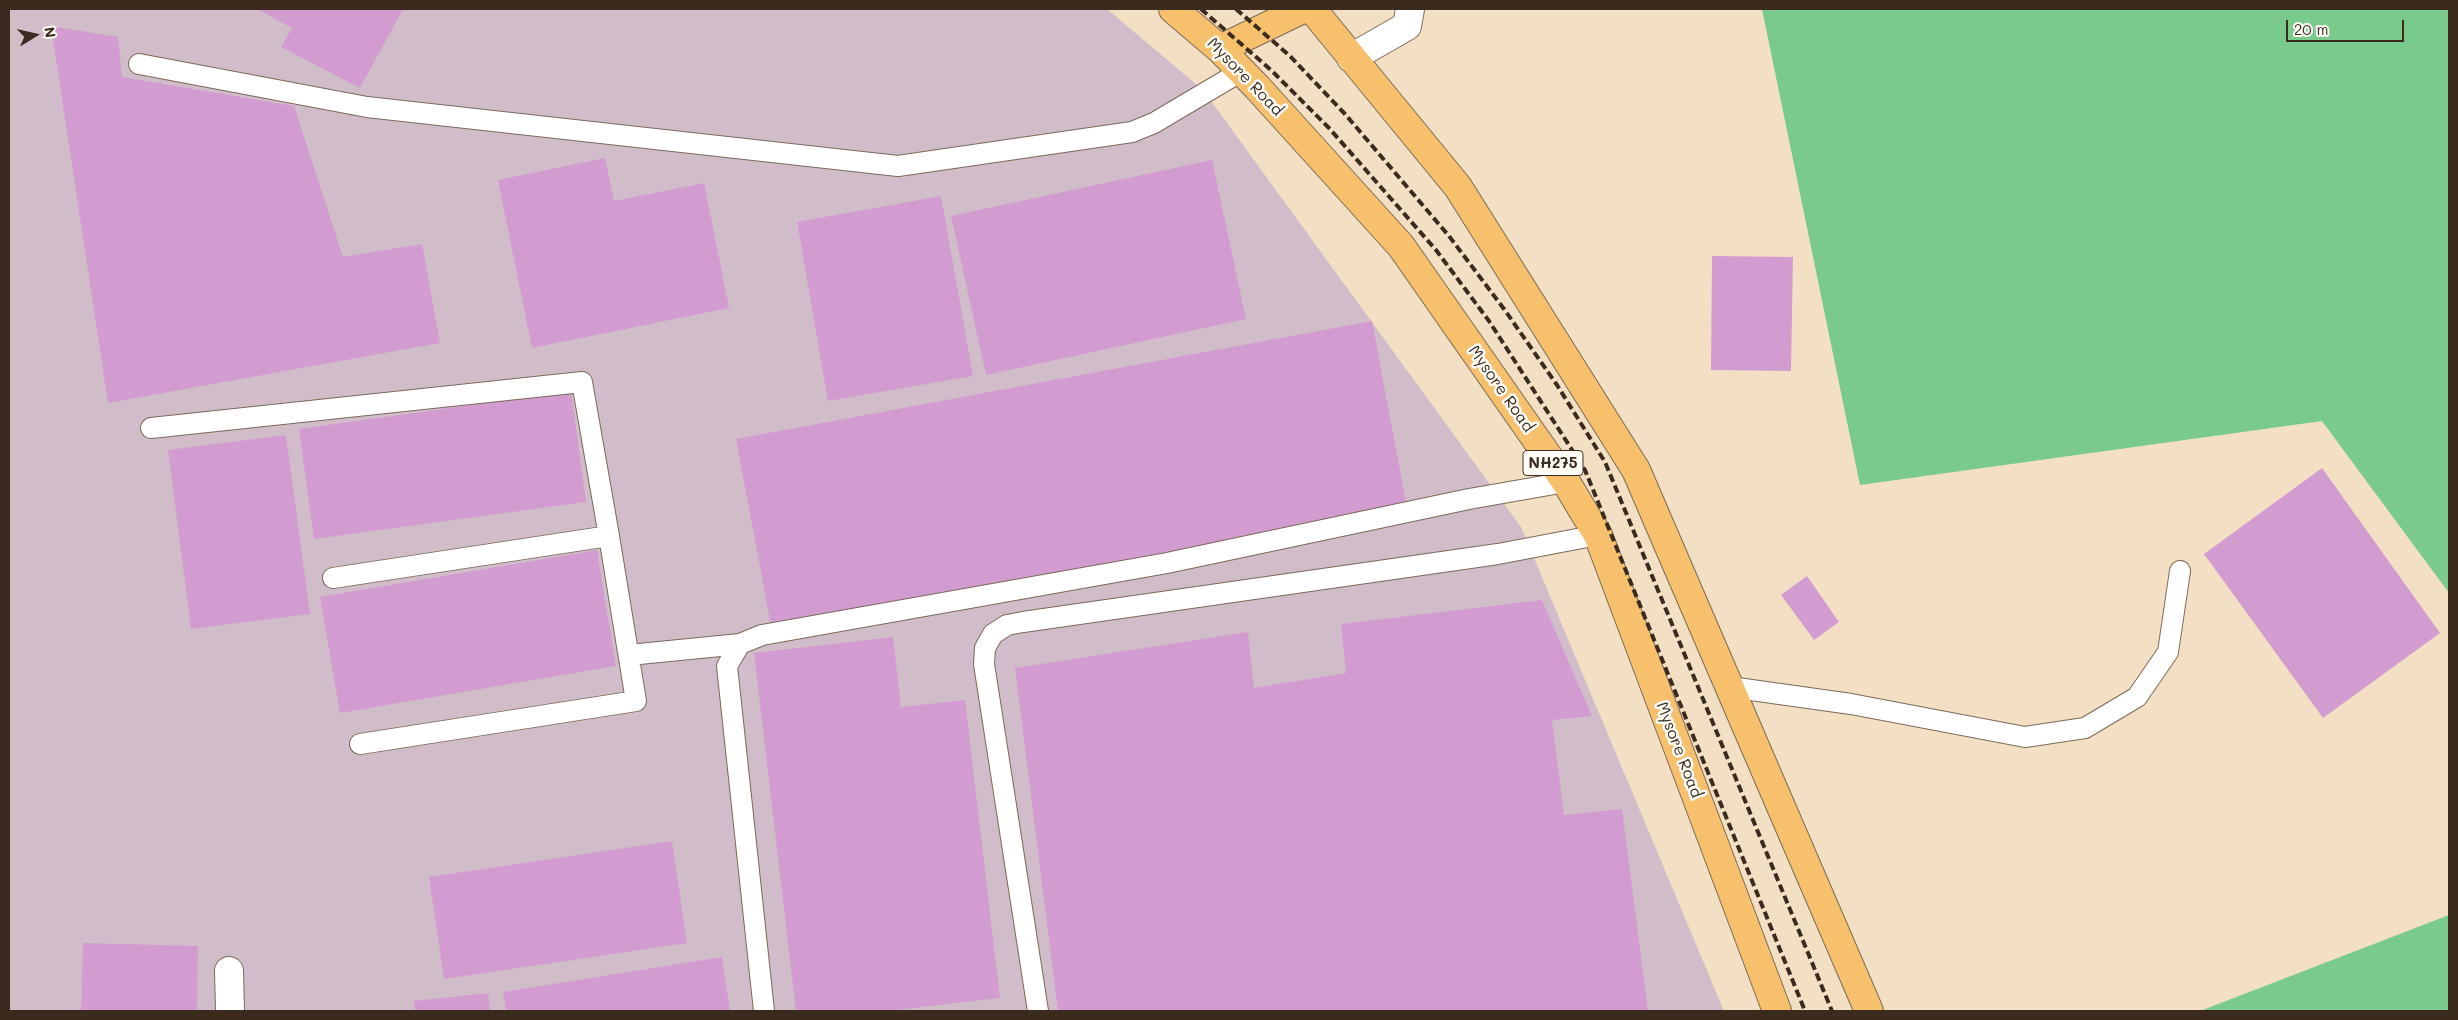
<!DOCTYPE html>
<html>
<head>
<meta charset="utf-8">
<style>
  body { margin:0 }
  #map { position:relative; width:2458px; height:1020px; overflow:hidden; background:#f3e0c4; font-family:Mali,sans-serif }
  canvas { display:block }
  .frame { position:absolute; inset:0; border:10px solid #3b2a1e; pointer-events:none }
  .north { position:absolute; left:10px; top:10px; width:50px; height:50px; -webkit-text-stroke:4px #fdfcf7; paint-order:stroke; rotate:80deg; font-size:14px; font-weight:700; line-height:20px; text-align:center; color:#3b2a1e }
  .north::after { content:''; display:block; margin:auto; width:18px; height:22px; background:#3b2a1e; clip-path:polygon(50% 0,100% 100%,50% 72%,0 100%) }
  .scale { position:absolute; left:2286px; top:20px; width:118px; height:22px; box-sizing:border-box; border:2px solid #3b2a1e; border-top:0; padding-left:6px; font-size:15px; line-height:18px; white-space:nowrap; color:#3b2a1e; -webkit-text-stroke:4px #fdfcf7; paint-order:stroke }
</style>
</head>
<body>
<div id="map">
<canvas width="2458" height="1020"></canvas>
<div class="frame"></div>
<div class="north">N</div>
<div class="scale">20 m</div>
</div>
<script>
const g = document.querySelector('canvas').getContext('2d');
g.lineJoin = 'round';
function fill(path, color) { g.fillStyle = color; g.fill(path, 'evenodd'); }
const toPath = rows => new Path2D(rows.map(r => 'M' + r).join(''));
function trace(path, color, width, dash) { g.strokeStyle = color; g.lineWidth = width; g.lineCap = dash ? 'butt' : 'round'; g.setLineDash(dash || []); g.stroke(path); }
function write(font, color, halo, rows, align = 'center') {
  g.font = font + ' Mali,sans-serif'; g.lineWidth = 5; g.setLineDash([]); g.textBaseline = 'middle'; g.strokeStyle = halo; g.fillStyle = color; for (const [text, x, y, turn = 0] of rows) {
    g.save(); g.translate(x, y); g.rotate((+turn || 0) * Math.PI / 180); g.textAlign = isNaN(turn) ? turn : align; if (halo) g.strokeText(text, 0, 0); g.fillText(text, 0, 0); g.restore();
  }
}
const industrial = toPath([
  [9,9,1107,9,1203,90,1521,527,1724,1011,9,1011]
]);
const green = toPath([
  [1762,9,2449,9,2449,593,2322,421,1860,485],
  [2449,915,2449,1011,2200,1011]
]);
const building = toPath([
  [257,9,403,9,360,88,281,47,292,28],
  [51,26,118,37,122,77,294,106,343,257,422,244,440,343,108,403],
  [605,158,614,201,704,183,729,308,532,348,498,180],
  [1212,160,1246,319,986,375,951,216],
  [941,196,973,376,828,401,797,222],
  [1712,256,1793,257,1791,371,1711,370],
  [1372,321,1407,508,771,626,736,439],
  [571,391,586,502,314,539,299,429],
  [286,435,310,614,191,629,168,450],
  [2322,468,2440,633,2323,718,2204,554],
  [597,550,616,666,340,713,320,597],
  [1807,576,1839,622,1814,640,1781,595],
  [1542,600,1592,716,1552,720,1564,815,1622,809,1648,1011,1058,1011,1015,668,1248,632,1254,688,1346,673,1341,624],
  [893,637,901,707,965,700,1000,998,888,1011,796,1011,754,653],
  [672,841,687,943,444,979,429,877],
  [83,943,198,946,197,1011,81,1011],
  [722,957,730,1011,506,1011,503,992],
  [488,993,490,1011,415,1011,414,1001]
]);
const service = toPath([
  [139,64,367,107,898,166,1132,132,1154,123,1240,72],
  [151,428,582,382,609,536,333,578],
  [629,655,740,644],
  [1730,687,1851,704,2025,737,2085,728,2137,697,2168,652,2180,571],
  [360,744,636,701,609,536],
  [764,1011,727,666,740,644,762,635,1167,563,1469,499,1566,482],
  [1038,1011,984,664,985,648,993,634,1007,625,1023,622,1498,554,1598,535]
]);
const minor = toPath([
  [1351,58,1407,26,1410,9],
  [229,971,230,1011]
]);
const trunk = toPath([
  [1173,9,1220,49,1257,87,1401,246,1566,482,1582,509,1598,535,1777,1011],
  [1312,9,1458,187,1636,470,1869,1011],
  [1220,49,1303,9]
]);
const rail = toPath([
  [1201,9,1271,70,1329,128,1436,250,1489,321,1585,470,1805,1011],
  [1236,9,1290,56,1345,114,1449,236,1504,309,1557,385,1605,462,1832,1011]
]);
const shields = [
  [1553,463,60]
];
const shieldNames = [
  ["NH275",1553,463]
];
const streetNames = [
  ["Mysore Road",1245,77,46],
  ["Mysore Road",1501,389,55],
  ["Mysore Road",1679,750,69]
];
fill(industrial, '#d1bdc9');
fill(green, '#7aca8b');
fill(building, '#d39cd0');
trace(service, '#7b6a58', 22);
trace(minor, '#7b6a58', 30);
trace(trunk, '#7b6a58', 30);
trace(service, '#fff', 20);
trace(minor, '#fff', 28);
trace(trunk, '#f7c06c', 28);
trace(rail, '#3b2a1e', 4, [8, 4]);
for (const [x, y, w] of shields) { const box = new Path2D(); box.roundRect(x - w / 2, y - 12.5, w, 25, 4); g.fillStyle = '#fdfcf7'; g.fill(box); trace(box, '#3b2a1e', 1); }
write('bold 15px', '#3b2a1e', null, shieldNames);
write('16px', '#3b2a1e', '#fdfcf7', streetNames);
</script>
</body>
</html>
